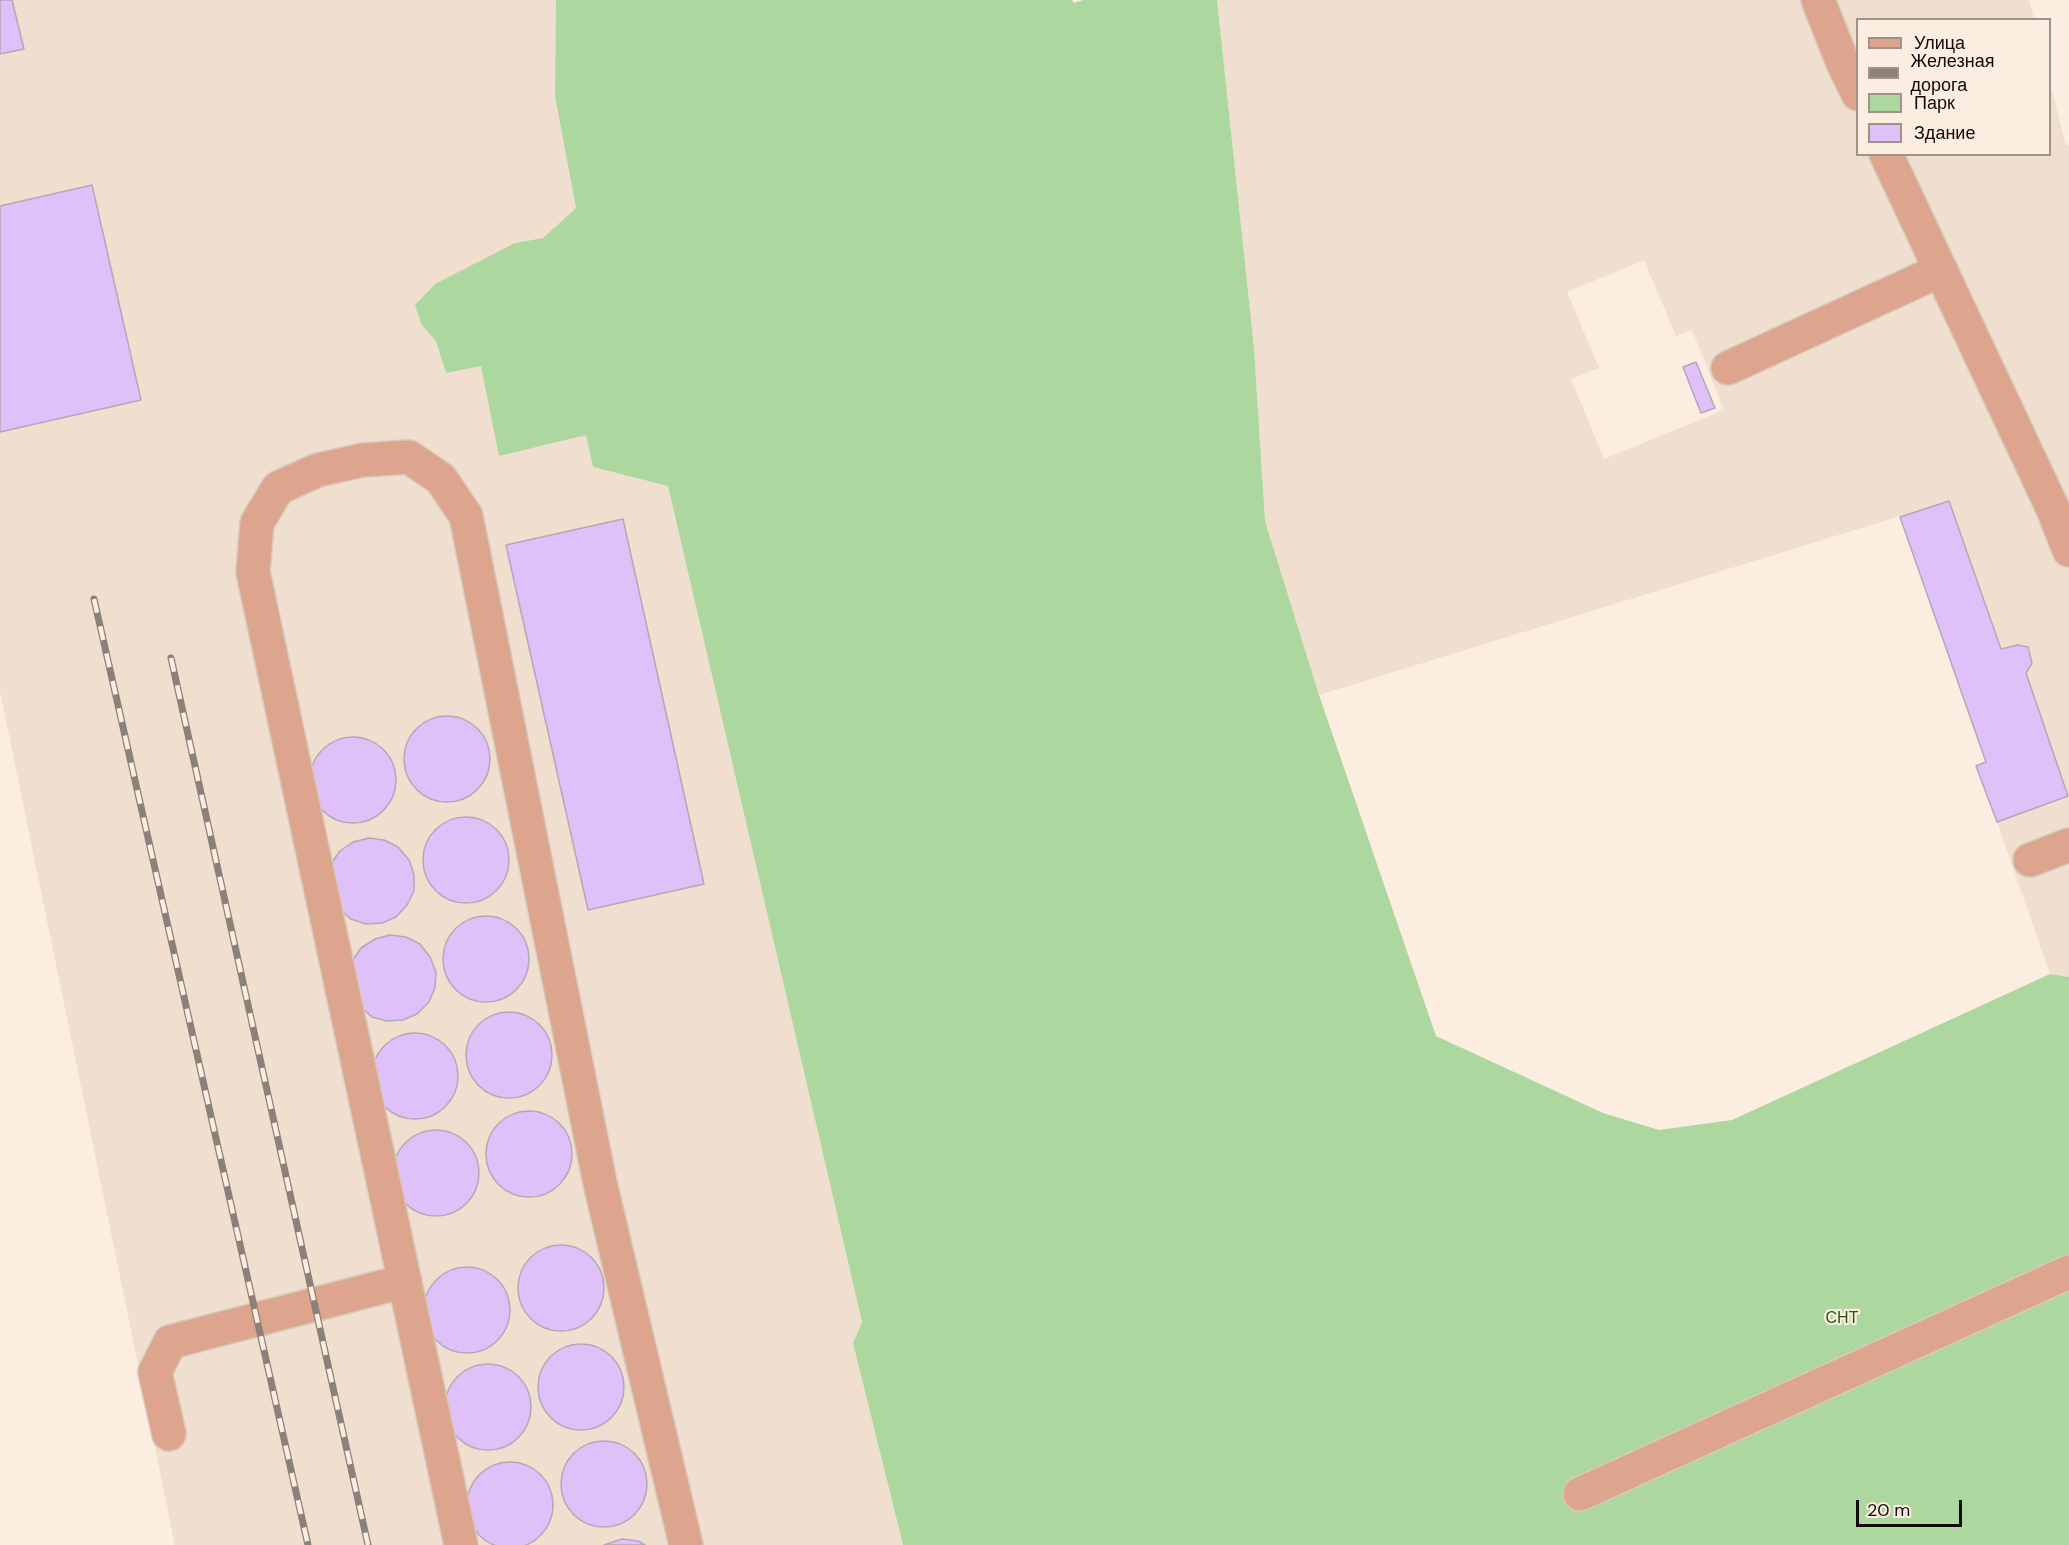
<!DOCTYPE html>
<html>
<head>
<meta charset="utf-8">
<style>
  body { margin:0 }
  #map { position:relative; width:2069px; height:1545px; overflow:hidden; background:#fcede1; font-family:"DM Sans",sans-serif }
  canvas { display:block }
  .legend { position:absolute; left:1856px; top:18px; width:195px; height:138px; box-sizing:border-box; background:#fcede1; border:2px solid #9e938a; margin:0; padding:8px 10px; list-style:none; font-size:18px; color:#100b08 }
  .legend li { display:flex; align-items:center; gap:12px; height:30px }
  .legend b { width:30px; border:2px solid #9e938a }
  .scale { position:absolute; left:1856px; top:1500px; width:106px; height:27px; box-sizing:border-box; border:3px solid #100b08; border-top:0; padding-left:8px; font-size:18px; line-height:21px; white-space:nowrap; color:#100b08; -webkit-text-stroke:4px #fcede1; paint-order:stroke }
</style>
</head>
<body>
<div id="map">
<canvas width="2069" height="1545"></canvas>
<ul class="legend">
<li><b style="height:8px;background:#dda58d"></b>Улица</li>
<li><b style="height:8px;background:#8c817a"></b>Железная дорога</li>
<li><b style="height:16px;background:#acd89f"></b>Парк</li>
<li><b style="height:16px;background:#e0c0f9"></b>Здание</li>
</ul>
<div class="scale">20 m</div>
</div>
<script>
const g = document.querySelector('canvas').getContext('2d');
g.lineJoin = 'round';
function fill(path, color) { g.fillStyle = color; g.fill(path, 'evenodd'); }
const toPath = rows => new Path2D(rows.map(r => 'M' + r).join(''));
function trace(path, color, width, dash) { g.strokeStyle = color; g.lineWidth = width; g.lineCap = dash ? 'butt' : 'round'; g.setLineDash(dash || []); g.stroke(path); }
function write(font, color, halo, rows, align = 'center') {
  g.font = font + ' "DM Sans",sans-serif'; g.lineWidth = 4.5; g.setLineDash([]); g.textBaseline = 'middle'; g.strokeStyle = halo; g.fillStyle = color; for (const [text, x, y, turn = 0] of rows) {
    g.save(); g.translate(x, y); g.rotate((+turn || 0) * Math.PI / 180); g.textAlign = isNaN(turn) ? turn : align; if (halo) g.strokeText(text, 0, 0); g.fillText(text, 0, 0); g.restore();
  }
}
const industrial = toPath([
  [0,0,556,0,555,96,576,208,543,238,515,243,421,324,436,341,446,373,481,366,586,435,593,467,668,486,862,1322,853,1343,903,1545,175,1545,0,691],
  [1217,0,2029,0,2034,19,1858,20,1858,154,2050,154,2050,82,2065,143,2069,146,2069,977,2050,974,1997,822,2068,796,2026,673,2031,663,2029,648,2018,645,2001,649,1949,501,1319,695,1265,521,1254,348],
  [1644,260,1676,336,1692,330,1724,410,1604,459,1571,379,1599,368,1567,292]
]);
const green = toPath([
  [556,0,1072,0,1074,3,1083,0,1217,0,1254,348,1265,521,1319,695,1436,1036,1603,1113,1659,1130,1732,1120,2050,974,2069,977,2069,1545,903,1545,853,1343,862,1322,668,486,593,467,586,435,499,456,481,366,446,373,436,341,421,324,415,305,435,284,515,243,543,238,576,208,555,96]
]);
const building = toPath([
  [0,0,12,0,24,49,0,54,0,0],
  [92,185,141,400,0,432,0,206,92,185],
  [1696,362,1715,408,1701,413,1683,367,1696,362],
  [1949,501,2001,649,2018,645,2028,647,2032,663,2026,673,2068,796,1997,822,1976,766,1986,762,1900,517,1949,501],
  [623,519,704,884,588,910,506,545,623,519],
  '404 759a43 43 0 1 1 86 0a43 43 0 1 1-86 0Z',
  '310 780a43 43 0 1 1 86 0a43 43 0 1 1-86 0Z',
  '423 860a43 43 0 1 1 86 0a43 43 0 1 1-86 0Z',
  [369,838,384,840,398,847,409,860,414,875,414,891,407,905,396,917,382,923,366,924,351,919,339,909,331,864,340,851,353,842,369,838],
  '443 959a43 43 0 1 1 86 0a43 43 0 1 1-86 0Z',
  [390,935,406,937,420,944,430,957,436,972,435,988,429,1002,417,1014,403,1020,387,1021,372,1017,360,1006,352,961,361,948,375,939,390,935],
  '466 1055a43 43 0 1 1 86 0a43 43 0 1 1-86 0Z',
  '372 1076a43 43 0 1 1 86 0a43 43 0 1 1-86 0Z',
  '486 1154a43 43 0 1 1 86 0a43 43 0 1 1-86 0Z',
  '393 1173a43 43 0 1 1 86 0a43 43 0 1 1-86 0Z',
  '518 1288a43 43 0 1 1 86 0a43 43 0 1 1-86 0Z',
  '424 1310a43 43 0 1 1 86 0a43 43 0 1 1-86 0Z',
  '538 1387a43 43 0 1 1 86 0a43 43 0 1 1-86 0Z',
  '445 1407a43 43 0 1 1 86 0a43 43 0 1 1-86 0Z',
  '561 1484a43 43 0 1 1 86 0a43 43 0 1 1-86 0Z',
  '467 1505a43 43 0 1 1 86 0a43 43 0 1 1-86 0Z',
  [622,1539,638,1541,645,1545,604,1545,622,1539]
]);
const minor = toPath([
  [1818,0,1843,63,1858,94],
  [1886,154,2053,509,2069,550],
  [1728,368,1941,270],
  [2030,860,2069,845],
  [169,1434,155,1372,170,1342,405,1281],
  [1580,1494,2069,1272],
  [461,1545,253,572,257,523,278,488,318,470,363,460,409,457,441,479,466,516,600,1183,686,1545]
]);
const rail = toPath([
  [94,599,308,1545],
  [171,658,368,1545]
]);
const parkNames = [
  ["СНТ",1842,1319]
];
fill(industrial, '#f0dece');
fill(green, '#acd89f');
fill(building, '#e0c0f9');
trace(building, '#b1a9b8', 1.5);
trace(minor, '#d6c9be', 36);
trace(minor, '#dda58d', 33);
trace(rail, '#8c817a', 7);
trace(rail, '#fcede1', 4.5, [14]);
write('16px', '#255413', '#fcede1', parkNames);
</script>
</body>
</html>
